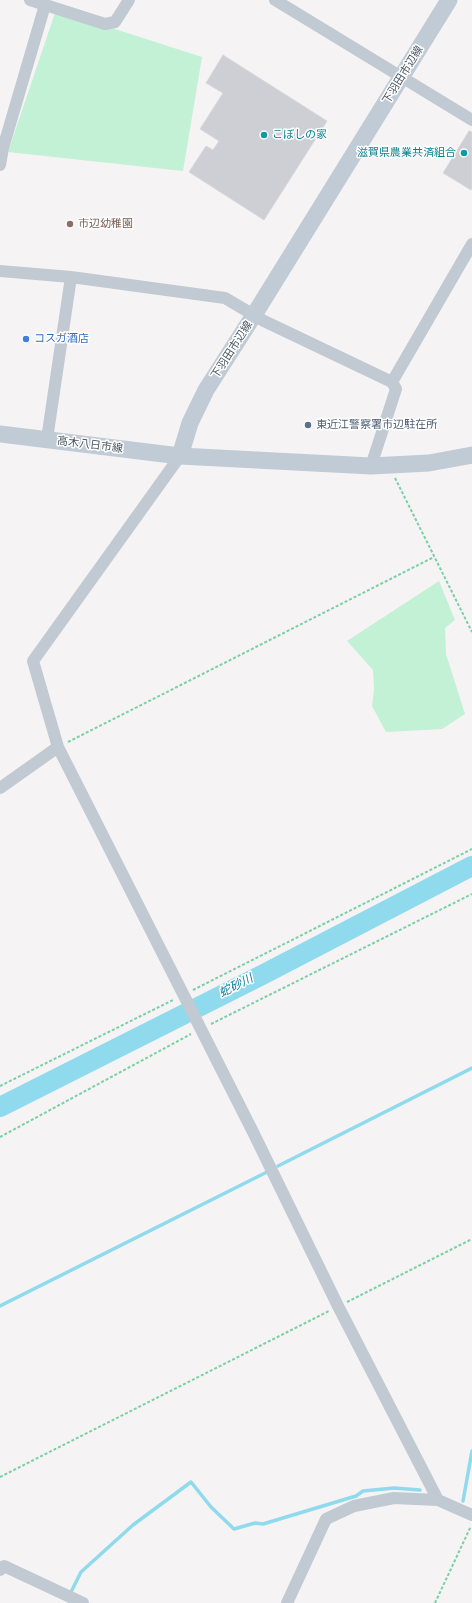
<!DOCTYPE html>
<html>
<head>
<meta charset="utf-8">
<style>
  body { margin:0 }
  canvas { display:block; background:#f5f3f3 }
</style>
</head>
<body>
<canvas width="472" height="1603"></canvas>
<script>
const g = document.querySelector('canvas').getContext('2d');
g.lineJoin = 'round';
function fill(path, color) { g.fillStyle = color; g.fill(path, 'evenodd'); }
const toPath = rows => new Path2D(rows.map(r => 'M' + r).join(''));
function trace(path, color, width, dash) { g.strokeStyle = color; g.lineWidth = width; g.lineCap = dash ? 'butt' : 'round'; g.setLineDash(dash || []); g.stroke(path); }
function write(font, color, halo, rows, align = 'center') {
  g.font = font + ' "Open Sans","Noto Sans JP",sans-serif'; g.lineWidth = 3; g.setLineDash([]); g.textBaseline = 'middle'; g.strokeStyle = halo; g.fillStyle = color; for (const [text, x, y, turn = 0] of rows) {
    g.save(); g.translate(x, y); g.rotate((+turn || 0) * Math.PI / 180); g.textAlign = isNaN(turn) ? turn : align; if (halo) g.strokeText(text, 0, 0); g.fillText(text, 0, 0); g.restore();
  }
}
const green = toPath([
  [56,10,202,57,183,171,8,152],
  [439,581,455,620,445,628,446,654,465,714,442,729,386,732,372,706,374,689,373,670,347,641]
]);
const stream = toPath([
  [278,1166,472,1068],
  [0,1306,267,1172],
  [463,1501,472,1451],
  [71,1592,81,1572,133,1525,191,1482,211,1507,234,1529,255,1523,263,1524,356,1496,363,1491,394,1488,420,1490]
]);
const river = toPath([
  [0,1107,262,975,472,866]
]);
const building = toPath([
  [223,55,327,121,264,220,189,172,206,146,213,150,219,141,200,129,223,93,206,83,223,55],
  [469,131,472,132,472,188,471,190,443,173,469,131]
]);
const path = toPath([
  [395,478,472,632],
  [68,742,434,557],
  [193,990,472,849],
  [211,1024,472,894],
  [0,1086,173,1000],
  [0,1137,191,1034],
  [347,1302,472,1239],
  [0,1477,329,1311],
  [435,1603,471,1526]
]);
const street = toPath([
  [30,0,105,24,115,22,129,0],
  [275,0,472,120],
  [0,165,3,148,45,5],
  [0,271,71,277,225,298,264,321,392,382,396,389,371,466],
  [392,382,472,244],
  [47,439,71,277],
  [180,456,33,661,58,747,253,1132,338,1306,438,1500],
  [0,788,58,747],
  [0,1570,4,1566,83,1603],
  [287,1603,326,1519,354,1506,394,1498,438,1500,472,1515]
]);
const secondary = toPath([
  [0,434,180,456,371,466,429,463,472,455],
  [180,456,190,423,206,390,254,315,449,0]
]);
const markers = [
  [264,135,4,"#0f9aa8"],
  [464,153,4,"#0f9aa8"],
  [70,224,4,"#8d6e63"],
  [26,339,4,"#3f7fe0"],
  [308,425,4,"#5c6f8a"]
];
const streetNames = [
  ["下羽田市辺線",403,75,-58],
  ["下羽田市辺線",232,350,-57],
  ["高木八日市線",90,445,7]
];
const cultureNames = [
  ["こぼしの家",272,135],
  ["滋賀県農業共済組合",456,153,"right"]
];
const educationNames = [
  ["市辺幼稚園",78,224]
];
const shopNames = [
  ["コスガ酒店",34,339]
];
const serviceNames = [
  ["東近江警察署市辺駐在所",316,425]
];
const waterNames = [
  ["蛇砂川",236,986,-27]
];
fill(green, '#c3f1d5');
trace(stream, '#90daee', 3.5);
trace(river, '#90daee', 20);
fill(building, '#cdcfd5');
trace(building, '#d7d9de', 1);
trace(path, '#7ad0a6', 2, [3, 2]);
trace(street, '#c1cad2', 12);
trace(secondary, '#c1cbd6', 17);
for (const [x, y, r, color] of markers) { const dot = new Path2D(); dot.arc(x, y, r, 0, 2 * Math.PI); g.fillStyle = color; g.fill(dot); trace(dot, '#fff', 1.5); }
write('11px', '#4a5661', '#fff', streetNames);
write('11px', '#0d838f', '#fff', cultureNames, 'left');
write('11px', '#785e54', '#fff', educationNames, 'left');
write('11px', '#366cbe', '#fff', shopNames, 'left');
write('11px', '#4e5e75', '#fff', serviceNames, 'left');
write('italic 12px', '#0c7c9b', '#fff', waterNames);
</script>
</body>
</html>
